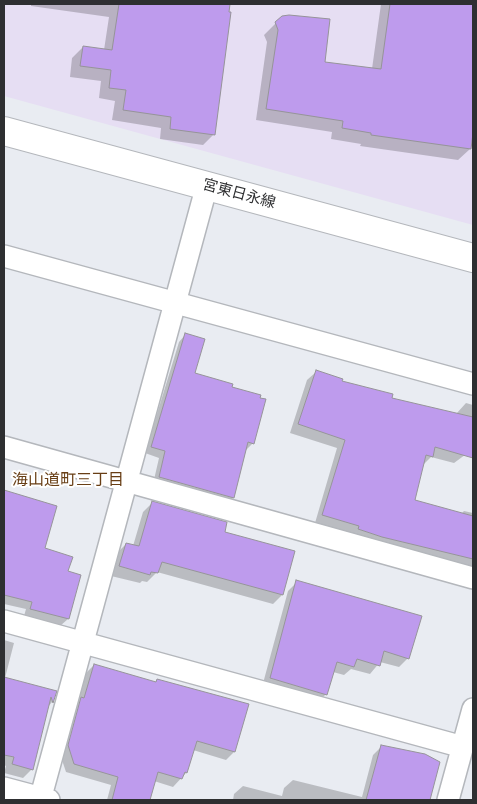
<!DOCTYPE html>
<html>
<head>
<meta charset="utf-8">
<style>
  body { margin:0 }
  #map { position:relative; width:477px; height:804px; overflow:hidden; background:#e9ecf2; font-family:Literata,serif }
  canvas { display:block }
  .frame { position:absolute; inset:0; border:5px solid #2e2f31; pointer-events:none }
</style>
</head>
<body>
<div id="map">
<canvas width="477" height="804"></canvas>
<div class="frame"></div>
</div>
<script>
const g = document.querySelector('canvas').getContext('2d');
g.lineJoin = 'round';
function fill(path, color) { g.fillStyle = color; g.fill(path, 'evenodd'); }
const toPath = rows => new Path2D(rows.map(r => 'M' + r).join(''));
function trace(path, color, width, dash) { g.strokeStyle = color; g.lineWidth = width; g.lineCap = dash ? 'butt' : 'round'; g.setLineDash(dash || []); g.stroke(path); }
function write(font, color, halo, rows, align = 'center') {
  g.font = font + ' Literata,"Noto Sans JP",serif'; g.lineWidth = 4; g.setLineDash([]); g.textBaseline = 'middle'; g.strokeStyle = halo; g.fillStyle = color; for (const [text, x, y, turn = 0] of rows) {
    g.save(); g.translate(x, y); g.rotate((+turn || 0) * Math.PI / 180); g.textAlign = isNaN(turn) ? turn : align; if (halo) g.strokeText(text, 0, 0); g.fillText(text, 0, 0); g.restore();
  }
}
const industrial = toPath([
  [4,4,473,4,473,225,4,96]
]);
const shadow = toPath([
  [31,4,228,4,214,134,203,145,160,139,161,128,112,120,115,101,99,98,101,81,70,77,72,58,83,47,104,50,109,17,31,6],
  [381,4,473,4,473,124,470,149,458,160,360,146,361,144,331,139,332,132,256,120,267,42,264,35,276,23,324,63,372,69],
  [185,335,193,374,253,443,246,450,233,498,226,504,153,484,159,458,145,453,179,342],
  [316,372,391,399,456,414,466,403,473,405,473,449,454,463,431,457,423,465,414,501,461,514,464,511,473,513,473,570,315,523,337,448,290,433,307,380],
  [4,491,56,507,43,549,67,572,80,575,68,619,60,626,24,616,26,609,4,604],
  [152,503,224,533,282,595,273,604,157,572,147,582,142,581,140,583,111,576,117,553,126,544,133,546,143,512],
  [297,582,408,658,399,667,380,662,370,674,351,669,344,675,333,672,326,694,317,703,262,687,288,591],
  [4,640,14,643,5,678,55,692,52,702,48,707,32,769,23,778,4,773,6,766,4,765],
  [94,665,155,683,157,681,234,752,226,760,193,750,186,773,173,787,154,781,148,800,107,800,111,785,66,772,60,754,86,673],
  [382,746,439,763,429,800,233,800,234,794,243,786,282,796,284,788,293,780,362,797,373,755]
]);
const building = toPath([
  [119,4,230,4,229,12,231,12,215,135,170,129,171,117,123,110,126,90,109,88,111,70,80,66,83,46,112,50,119,4],
  [390,4,473,4,473,133,471,149,371,135,371,133,342,128,343,121,266,109,278,30,275,22,282,16,289,15,330,19,325,62,381,69,390,4],
  [185,333,205,339,195,373,233,384,232,387,261,395,260,398,266,399,254,444,248,442,234,498,159,477,165,451,151,447,185,333],
  [316,370,343,379,342,381,393,394,392,398,473,417,473,458,435,447,433,457,426,455,415,500,473,516,473,559,382,537,358,529,359,526,322,515,345,440,298,424,316,370],
  [4,490,57,506,45,548,73,557,68,571,81,575,69,619,30,609,32,602,4,595,4,490],
  [152,501,227,522,225,532,295,551,283,595,162,562,158,573,151,572,150,575,119,566,126,543,139,546,152,501],
  [296,580,422,616,409,659,384,651,380,666,357,659,354,667,337,662,327,695,270,678,296,580],
  [94,664,156,682,157,679,249,704,235,752,197,741,187,773,185,772,182,779,158,772,150,800,112,800,118,777,74,764,68,745,81,697,84,698,94,664],
  [4,677,57,691,53,703,51,697,33,770,12,764,14,757,4,755,4,677],
  [381,745,425,754,440,762,430,800,366,800,381,745]
]);
const minor = toPath([
  [4,256,473,384],
  [4,447,473,578],
  [4,621,463,747],
  [4,788,49,800],
  [40,800,207,185],
  [448,800,473,709]
]);
const secondary = toPath([
  [4,131,473,258]
]);
const streetNames = [
  ["宮東日永線",239,194,15]
];
const neighbourhoodNames = [
  ["海山道町三丁目",68,480]
];
fill(industrial, '#e6def3');
fill(shadow, '#0003');
fill(building, '#be9bed');
trace(building, '#969499', 1);
trace(minor, '#b4b7bc', 24);
trace(secondary, '#b4b7bc', 30);
trace(minor, '#fff', 21);
trace(secondary, '#fff', 28);
write('15px', '#2e2f31', '#fff', streetNames);
write('16px', '#683e15', '#fff', neighbourhoodNames);
</script>
</body>
</html>
